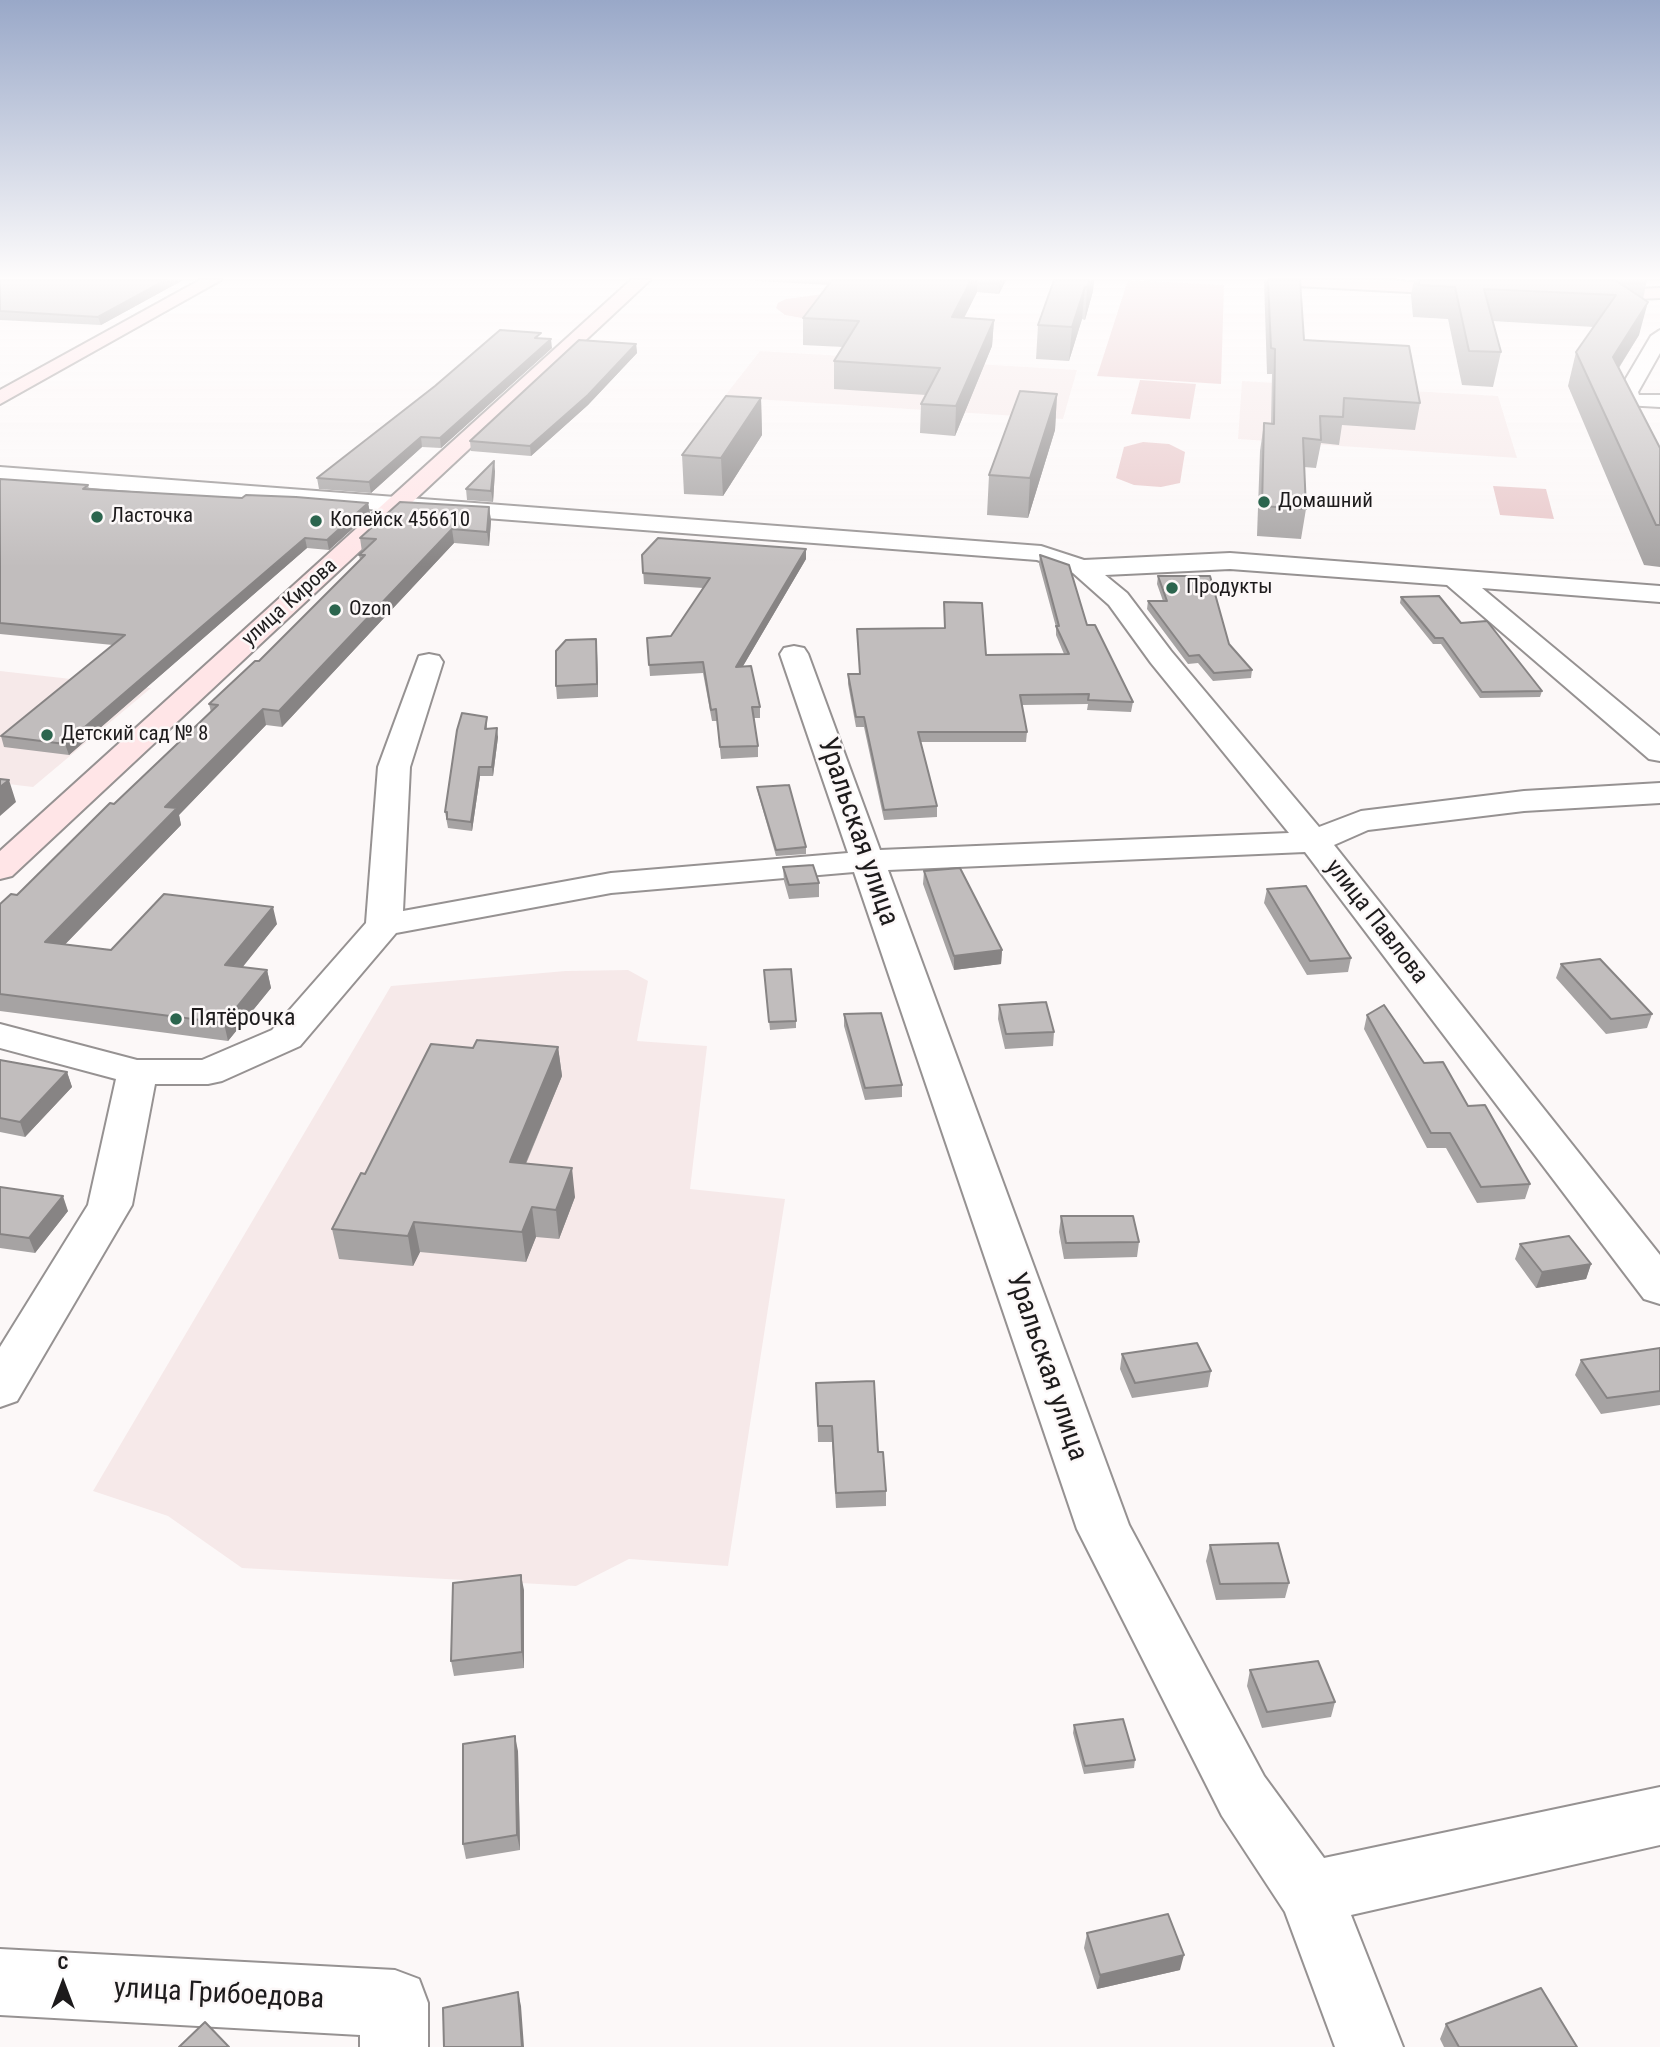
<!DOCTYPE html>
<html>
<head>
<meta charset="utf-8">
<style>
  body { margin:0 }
  #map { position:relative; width:1660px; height:2047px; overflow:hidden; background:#fcf8f8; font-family:"Roboto Condensed",sans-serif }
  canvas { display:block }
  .north { position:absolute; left:28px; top:1949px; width:70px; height:70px; -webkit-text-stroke:5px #fcf8f8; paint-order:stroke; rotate:0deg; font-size:19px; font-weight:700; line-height:28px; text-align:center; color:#1d1b1c }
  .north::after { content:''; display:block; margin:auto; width:24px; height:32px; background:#1d1b1c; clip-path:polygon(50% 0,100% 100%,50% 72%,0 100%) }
</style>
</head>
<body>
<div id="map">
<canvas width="1660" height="2047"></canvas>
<div class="north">С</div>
</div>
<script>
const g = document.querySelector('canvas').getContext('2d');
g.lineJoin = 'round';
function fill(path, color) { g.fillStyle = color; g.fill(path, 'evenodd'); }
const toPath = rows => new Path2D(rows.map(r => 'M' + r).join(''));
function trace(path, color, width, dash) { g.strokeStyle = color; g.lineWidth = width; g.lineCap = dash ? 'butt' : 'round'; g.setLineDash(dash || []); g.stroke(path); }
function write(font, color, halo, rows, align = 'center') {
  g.font = font + ' "Roboto Condensed",sans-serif'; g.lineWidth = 5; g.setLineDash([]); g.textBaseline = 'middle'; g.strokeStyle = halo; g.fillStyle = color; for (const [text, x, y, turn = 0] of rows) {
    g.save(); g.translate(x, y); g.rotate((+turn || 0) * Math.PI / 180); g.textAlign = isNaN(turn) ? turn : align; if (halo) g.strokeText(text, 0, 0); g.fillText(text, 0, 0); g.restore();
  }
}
const built = toPath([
  [760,351,1077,370,1063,419,724,397],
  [1242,381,1498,396,1517,458,1238,439],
  [0,671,151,688,33,787,0,783],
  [628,970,648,981,637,1041,707,1046,690,1189,785,1199,728,1566,629,1559,576,1586,242,1568,168,1516,93,1491,391,986,566,971]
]);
const green = toPath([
  [1128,280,1224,285,1221,384,1097,376],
  [825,294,807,319,785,315,776,308,778,303,786,299],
  [1140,380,1196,384,1190,419,1131,414],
  [1143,442,1169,444,1185,452,1180,483,1161,487,1134,485,1116,478,1124,447],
  [1493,486,1546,489,1554,519,1500,515]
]);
const street = toPath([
  [1660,330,1660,353,1638,392,1639,395,1660,395,1660,407,1625,405,1618,392,1651,336,1660,330],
  [0,467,1041,546,1084,560,1230,553,1660,586,1660,602,1482,588,1660,736,1660,761,1649,759,1447,585,1230,569,1105,575,1127,593,1171,651,1319,827,1361,811,1524,791,1660,783,1660,803,1524,811,1368,830,1334,845,1660,1255,1660,1304,1644,1299,1305,852,888,870,1129,1525,1264,1776,1324,1858,1660,1787,1660,1845,1351,1915,1403,2047,1335,2047,1285,1912,1222,1816,1077,1529,854,872,611,893,396,933,300,1046,222,1081,208,1084,155,1084,132,1205,17,1401,0,1407,0,1347,88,1205,116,1079,0,1048,0,1024,137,1060,202,1060,272,1030,366,923,378,767,419,656,429,654,439,656,443,662,410,767,403,911,611,873,848,853,780,654,784,648,794,646,804,648,808,654,880,850,1289,833,1151,663,1109,605,1073,573,1037,560,0,481,0,467],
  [0,1949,395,1970,419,1979,428,2003,428,2047,360,2047,360,2035,0,2015,0,1949]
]);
const secondary = toPath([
  [200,280,221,280,0,404,0,390,200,280],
  [631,280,650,280,12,876,0,879,0,851,631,280],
  [1270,280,1383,280,1466,285,1475,290,1466,295,1278,285,1270,280],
  [1660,288,1660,298,1592,301,1583,296,1592,291,1660,288]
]);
const wall = toPath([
  [0,280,183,280,101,325,0,320],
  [741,280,1006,280,999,294,977,292,964,318,994,320,992,346,955,436,920,433,921,404,926,395,834,389,834,361,843,347,803,345,803,318,828,285],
  [1094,280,1093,291,1085,320,1082,319,1069,361,1036,359,1038,325],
  [1264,280,1300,280,1304,340,1420,403,1415,430,1342,425,1339,445,1321,443,1316,468,1304,467,1306,509,1301,539,1257,536,1260,451,1264,423,1271,424,1272,374,1267,374],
  [1414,280,1647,280,1643,299,1639,335,1619,368,1660,448,1660,567,1644,565,1568,386,1576,352,1594,327,1492,321,1501,352,1493,387,1462,385,1448,319,1413,317,1411,295],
  [541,338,552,348,441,448,422,447,371,493,319,489,317,478],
  [636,344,637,353,588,405,531,456,471,451,470,441],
  [1057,394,1055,430,1028,518,987,515,989,475],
  [761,398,762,435,723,496,684,494,682,455],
  [495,471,493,502,467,500,466,489],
  [0,479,88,485,89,489,242,498,368,503,370,513,329,550,307,548,69,755,4,747,1,736,113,645,0,634],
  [489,507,491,521,489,546,454,543,282,727,266,725,179,815,181,825,65,944,111,950,277,924,242,967,267,970,271,988,228,1041,0,1011,0,904,17,895,211,712,209,704,259,661,360,560,359,555,362,552,360,538],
  [806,549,806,559,743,666,760,707,760,718,754,718,758,746,758,757,721,759,717,721,712,721,703,673,650,676,647,638,671,636,703,588,644,584,642,555],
  [1040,555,1087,625,1133,702,1131,712,1087,710,1088,704,1022,705,1027,732,1026,742,920,742,937,806,937,817,884,820,864,727,856,727,848,684,848,674,860,674,857,629,944,628,944,602,986,655,1064,654,1056,635,1056,627,1039,564],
  [1158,576,1229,644,1252,670,1251,678,1213,681,1198,663,1188,664,1147,609,1148,601,1163,601,1157,584],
  [1401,597,1461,623,1542,691,1540,697,1480,698,1441,644,1433,644,1400,603],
  [597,651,598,697,557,699,556,686],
  [487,717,487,729,498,737,493,776,480,776,472,831,448,828,445,812],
  [757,787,806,847,806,854,776,856,758,793],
  [783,867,819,883,819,897,789,899,784,881],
  [924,871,1002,950,1001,964,954,970,923,884],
  [1267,889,1351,958,1348,972,1307,975,1264,903],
  [1561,964,1652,1014,1647,1028,1606,1034,1556,978],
  [764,970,796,1021,796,1028,770,1030],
  [999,1005,1054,1032,1053,1046,1005,1049,998,1019],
  [844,1014,902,1085,902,1097,865,1100,844,1026],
  [1367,1015,1424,1063,1468,1106,1530,1184,1525,1199,1477,1203,1446,1148,1427,1148,1364,1029],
  [558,1047,562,1076,526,1164,575,1197,559,1239,536,1237,526,1262,420,1252,413,1266,339,1259,332,1229,365,1174,473,1048],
  [0,1060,67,1072,72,1087,25,1137,0,1132],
  [0,1187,68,1211,35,1253,0,1248],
  [1061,1216,1139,1242,1137,1257,1064,1259,1059,1232],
  [1520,1244,1591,1264,1586,1279,1536,1288,1515,1259],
  [1660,1348,1660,1405,1601,1414,1575,1375,1581,1360],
  [1122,1354,1211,1371,1208,1387,1132,1398,1120,1369],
  [816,1383,878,1452,886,1491,886,1506,836,1508,832,1442,818,1442],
  [1210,1545,1289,1583,1285,1598,1216,1600,1206,1561],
  [524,1590,524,1668,454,1676,451,1661],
  [1250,1670,1335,1702,1331,1717,1262,1728,1247,1686],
  [1074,1725,1135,1760,1134,1768,1084,1774,1073,1733],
  [518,1751,520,1850,466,1859,463,1844],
  [1087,1933,1180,1970,1097,1989,1084,1948],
  [1446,2024,1577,2047,1444,2047,1440,2039]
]);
const shadedWall = toPath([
  [166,280,183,280,101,325,98,317],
  [971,280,977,280,977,292,951,344,952,317],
  [1000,280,1006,280,999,294],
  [1089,280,1094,280,1093,291,1085,320,1087,287],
  [1085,287,1082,319,1069,361,1072,327],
  [1648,302,1639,335,1604,391,1613,357],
  [994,320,992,346,955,436,956,406],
  [551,339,552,348,441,448,440,438],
  [636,344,637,353,588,405,531,456,530,446],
  [1057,394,1055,430,1028,518,1030,478],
  [761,398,762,435,723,496,721,458],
  [421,437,422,447,371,493,369,482],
  [494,461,495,471,493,502,491,491],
  [368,503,370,513,329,550,327,540],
  [489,507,491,521,489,546,487,532],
  [452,529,454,543,282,727,279,711],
  [305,538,307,548,69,755,65,744],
  [806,549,806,559,736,678,736,667],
  [596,639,597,651,598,697,597,684],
  [263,709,266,725,179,815,181,825,50,960,45,942,165,807],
  [497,728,498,737,493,776,492,767],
  [479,767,480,776,472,831,471,822],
  [9,780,16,802,0,816,0,787],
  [273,907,277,924,230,983,225,965],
  [1002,950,1001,964,954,970,954,956],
  [267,970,271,988,228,1041,224,1023],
  [558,1047,562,1076,514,1191,510,1162],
  [67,1072,72,1087,25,1137,20,1122],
  [572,1168,575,1197,559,1239,556,1210],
  [63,1196,68,1211,35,1253,29,1238],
  [532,1207,536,1237,526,1262,522,1232],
  [414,1222,420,1252,413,1266,408,1236],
  [1591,1264,1586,1279,1536,1288,1542,1272],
  [521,1575,524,1590,524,1668,522,1652],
  [515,1736,518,1751,520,1850,517,1835],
  [1184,1955,1180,1970,1097,1989,1100,1975],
  [518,1992,521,2006,524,2047,522,2047]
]);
const building = toPath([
  [0,280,166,280,98,317,0,311,0,280],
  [832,280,971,280,952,317,994,320,956,406,921,404,940,368,834,361,859,321,803,318,832,280],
  [1054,280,1089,280,1087,287,1085,287,1072,327,1038,325,1054,280],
  [1268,280,1300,280,1304,340,1409,346,1420,403,1344,398,1343,417,1320,416,1321,440,1303,438,1306,509,1262,506,1264,423,1274,424,1275,349,1271,348,1268,280],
  [1419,280,1615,280,1648,302,1613,357,1660,448,1660,525,1656,525,1576,352,1616,295,1484,289,1501,352,1469,351,1455,287,1419,285,1419,280],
  [500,330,541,333,535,338,551,339,440,438,421,437,369,482,317,478,435,386,500,330],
  [579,340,636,344,588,395,530,446,470,441,579,340],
  [1020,391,1057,394,1030,478,989,475,1020,391],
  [726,396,761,398,721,458,682,455,726,396],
  [494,461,491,491,466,489,494,461],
  [0,479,88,485,83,489,242,498,246,495,296,497,368,503,327,540,305,538,65,744,1,736,125,635,0,623,0,479],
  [400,502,489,507,487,532,452,529,279,711,263,709,165,807,177,808,45,942,111,950,164,894,273,907,225,965,267,970,224,1023,0,994,0,904,11,894,17,895,110,803,114,804,218,705,209,704,255,661,259,661,365,555,359,555,376,539,360,538,400,502],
  [658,538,806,549,736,667,751,666,760,707,752,707,758,746,720,747,716,709,711,710,703,662,649,665,647,638,671,636,710,578,643,573,642,555,658,538],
  [1040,555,1069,565,1087,625,1095,625,1133,702,1088,700,1089,694,1020,695,1027,732,918,732,937,806,884,810,864,717,856,717,848,674,860,674,857,629,945,628,944,602,982,603,986,655,1069,654,1056,626,1059,626,1040,555],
  [1158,576,1210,576,1229,644,1252,670,1214,673,1199,655,1189,656,1148,601,1167,601,1158,576],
  [1439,596,1461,623,1487,621,1542,691,1482,692,1443,638,1435,638,1401,597,1439,596],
  [596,639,597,684,556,686,556,651,566,640,596,639],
  [462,713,487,717,485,729,497,728,492,767,479,767,471,822,447,819,447,812,445,812,457,730,462,713],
  [0,779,9,780,0,787,0,779],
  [789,785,806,847,776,850,757,787,789,785],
  [813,865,819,883,789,885,783,867,813,865],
  [960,868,1002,950,954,956,924,871,960,868],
  [1306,886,1351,958,1310,961,1267,889,1306,886],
  [1600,959,1652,1014,1611,1019,1561,964,1600,959],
  [791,969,796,1021,769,1022,764,970,791,969],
  [1046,1002,1054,1032,1006,1034,999,1005,1046,1002],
  [1384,1005,1424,1063,1443,1062,1468,1106,1485,1105,1530,1184,1481,1187,1450,1133,1431,1133,1367,1015,1384,1005],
  [881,1013,902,1085,865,1088,844,1014,881,1013],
  [477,1040,558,1047,510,1162,572,1168,556,1210,532,1207,522,1232,414,1222,408,1236,332,1229,361,1173,365,1174,431,1044,473,1048,477,1040],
  [0,1060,67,1072,20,1122,0,1118,0,1060],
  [0,1187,63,1196,29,1238,0,1234,0,1187],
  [1061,1216,1133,1216,1139,1242,1066,1243,1061,1216],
  [1569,1236,1591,1264,1542,1272,1520,1244,1569,1236],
  [1197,1343,1211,1371,1135,1383,1122,1354,1197,1343],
  [1660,1348,1660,1391,1607,1398,1581,1360,1660,1348],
  [874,1381,878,1452,883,1452,886,1491,836,1493,832,1426,818,1426,816,1383,874,1381],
  [1278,1543,1289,1583,1220,1584,1210,1545,1278,1543],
  [521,1575,522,1652,451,1661,453,1583,521,1575],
  [1318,1661,1335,1702,1267,1712,1250,1670,1318,1661],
  [1123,1719,1135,1760,1085,1766,1074,1725,1123,1719],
  [515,1736,517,1835,463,1844,463,1744,515,1736],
  [1168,1914,1184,1955,1100,1975,1087,1933,1168,1914],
  [1541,1988,1577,2047,1459,2047,1446,2024,1541,1988],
  [518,1992,522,2047,444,2047,443,2008,518,1992],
  [205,2022,229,2047,179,2047,205,2022]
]);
const markers = [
  [1264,502,7,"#2c654e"],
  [97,517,7,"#2c654e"],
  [316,521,7,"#2c654e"],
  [1172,588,7,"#2c654e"],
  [335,610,7,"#2c654e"],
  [47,735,7,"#2c654e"],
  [176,1019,7,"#2c654e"]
];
const farPoinames = [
  ["Домашний",1278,502],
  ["Ласточка",111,517],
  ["Копейск 456610",330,521],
  ["Продукты",1186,588],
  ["Ozon",349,610],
  ["Детский сад № 8",61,735]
];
const farStreetnames = [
  ["улица Кирова",290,603,-42]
];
const streetNames = [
  ["улица Павлова",1376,922,52]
];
const poiNames = [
  ["Пятёрочка",190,1019]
];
const nearStreetnames = [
  ["Уральская улица",857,832,71],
  ["Уральская улица",1046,1367,71],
  ["улица Грибоедова",219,1995,3]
];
fill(built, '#f6e9e9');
fill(green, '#e8c7c9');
trace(street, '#969292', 4);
trace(secondary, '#969292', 4);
fill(street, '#fff');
fill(secondary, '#ffe5e7');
fill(wall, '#a6a3a3');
fill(shadedWall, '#878484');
fill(building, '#c1bdbd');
trace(building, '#878484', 2);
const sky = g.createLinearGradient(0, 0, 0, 567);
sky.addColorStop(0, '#99a8c8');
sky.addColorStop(0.49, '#fefcfc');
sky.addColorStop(1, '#fefcfc00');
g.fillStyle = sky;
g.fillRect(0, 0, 1660, 567);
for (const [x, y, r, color] of markers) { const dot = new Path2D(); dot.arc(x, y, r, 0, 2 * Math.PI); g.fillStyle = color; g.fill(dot); trace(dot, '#fcf8f8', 2.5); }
write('21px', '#1d1b1c', '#fcf8f8', farPoinames, 'left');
write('21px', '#1d1b1c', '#fcf8f8', farStreetnames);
write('24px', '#1d1b1c', '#fcf8f8', streetNames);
write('24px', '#1d1b1c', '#fcf8f8', poiNames, 'left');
write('28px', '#1d1b1c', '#fcf8f8', nearStreetnames);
</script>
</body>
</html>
